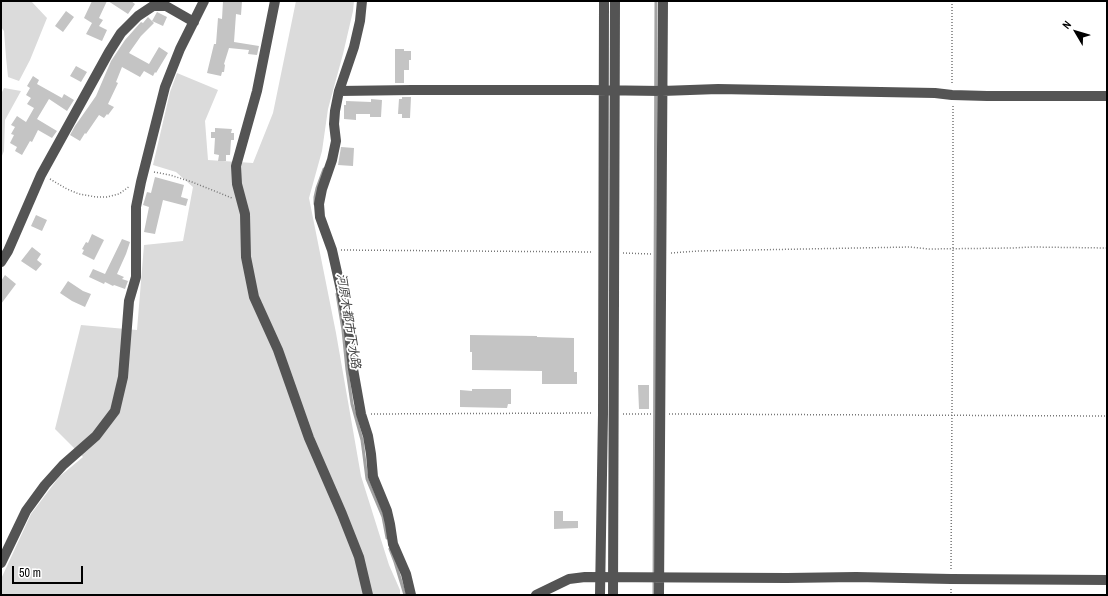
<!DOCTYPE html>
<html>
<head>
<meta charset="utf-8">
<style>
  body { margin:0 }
  #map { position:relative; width:1108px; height:596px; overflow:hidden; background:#fff; font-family:"Archivo Narrow",sans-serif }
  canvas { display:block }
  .frame { position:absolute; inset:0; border:2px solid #000; pointer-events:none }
  .north { position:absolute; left:1056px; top:12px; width:40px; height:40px; -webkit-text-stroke:3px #fff; paint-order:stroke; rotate:308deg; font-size:11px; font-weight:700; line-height:16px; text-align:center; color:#000 }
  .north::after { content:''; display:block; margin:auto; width:14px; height:18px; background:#000; clip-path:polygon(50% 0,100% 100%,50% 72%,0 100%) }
  .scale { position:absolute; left:12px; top:566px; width:71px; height:18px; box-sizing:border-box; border:2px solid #000; border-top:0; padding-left:5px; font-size:12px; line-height:14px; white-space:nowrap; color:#000; -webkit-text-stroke:3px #fff; paint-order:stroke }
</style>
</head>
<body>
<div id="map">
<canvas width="1108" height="596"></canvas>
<div class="frame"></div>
<div class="north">N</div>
<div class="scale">50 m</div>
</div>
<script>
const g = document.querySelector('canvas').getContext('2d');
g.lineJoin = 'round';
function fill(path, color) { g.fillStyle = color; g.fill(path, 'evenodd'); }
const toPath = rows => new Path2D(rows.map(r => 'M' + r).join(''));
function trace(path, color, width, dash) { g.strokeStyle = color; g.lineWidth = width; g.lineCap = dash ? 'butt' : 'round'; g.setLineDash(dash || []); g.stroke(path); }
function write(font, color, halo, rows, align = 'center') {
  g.font = font + ' "Archivo Narrow","Noto Sans JP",sans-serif'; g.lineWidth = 3.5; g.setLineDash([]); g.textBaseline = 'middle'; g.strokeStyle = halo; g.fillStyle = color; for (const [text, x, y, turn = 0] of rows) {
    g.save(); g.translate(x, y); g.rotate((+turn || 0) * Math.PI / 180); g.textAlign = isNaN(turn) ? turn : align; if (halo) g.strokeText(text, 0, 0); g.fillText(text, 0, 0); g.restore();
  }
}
const green = toPath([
  [1,1,31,1,47,18,30,60,19,81,8,77,6,57,4,31,1,27],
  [296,1,354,1,353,11,343,54,328,109,322,151,309,198,336,333,361,476,389,565,400,590,400,595,1,595,1,579,31,514,59,477,83,457,55,429,81,325,137,330,144,245,183,241,193,187,176,172,153,165,170,92,177,73,218,90,205,121,208,160,253,163,273,113],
  [4,88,21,91,5,120,4,151,1,158,1,94]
]);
const stream = toPath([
  [315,204,315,197,317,188,324,169],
  [337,294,343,330,347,370,352,404,362,440,367,479,383,517,387,538],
  [390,549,395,562,405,595],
  [654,595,656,1]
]);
const building = toPath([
  [92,1,107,1,99,18,103,20,99,26,107,30,102,41,86,34,92,23,84,18],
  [108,1,131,1,135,4,128,14],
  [223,1,242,1,241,15,236,14,234,42,259,46,257,55,248,54,249,50,229,48,224,64,225,65,224,72,222,72,221,76,207,73,214,44,216,44,218,18,222,19],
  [66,11,74,17,63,32,55,26],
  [157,12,167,17,163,26,152,21],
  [148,17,154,23,141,36,129,53,149,64,159,47,168,53,156,73,155,72,153,76,144,71,140,77,122,67,116,82,118,83,108,104,114,107,108,115,107,114,104,118,99,115,86,134,85,133,80,141,70,135,75,126,96,96,111,61,125,40,141,22,143,23],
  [395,49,404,49,404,51,411,51,411,60,409,60,409,70,404,70,404,83,395,83],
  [76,66,87,72,81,82,70,76],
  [33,76,39,80,37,84,62,98,64,94,74,100,67,111,49,99,37,119,57,131,52,138,38,130,32,142,30,141,22,155,15,151,17,147,10,143,14,135,11,134,15,127,11,125,17,116,26,122,34,108,27,104,31,98,26,95,30,88,27,86],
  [402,97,411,97,410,118,402,118,402,114,398,114,399,99,402,99],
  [371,99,382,100,381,117,370,117,370,114,356,114,356,120,344,119,344,105,346,105,346,101,371,102],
  [215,128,232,129,231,133,234,133,234,140,231,140,230,155,226,155,226,161,218,161,219,155,214,154,215,138,211,138,211,132,215,132],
  [341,147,354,148,353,166,338,165],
  [155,177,184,185,181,197,188,199,186,206,163,200,155,234,144,232,149,207,143,205,147,192,151,193],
  [36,215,47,220,42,231,31,226],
  [92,234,104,240,94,260,82,254,84,250,82,249,86,242,88,243],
  [122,239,130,242,126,254,117,274,124,277,122,279,128,281,125,289,114,285,113,286,105,282,104,284,89,277,93,269,105,274],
  [32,247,41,254,37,260,42,264,36,271,21,261],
  [5,275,16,284,1,304,1,281],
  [68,281,83,291,91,294,85,307,72,301,60,293],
  [470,335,537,336,537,337,574,338,574,372,577,372,577,384,542,384,542,371,472,370,472,352,470,352],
  [638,385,649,385,649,409,639,409],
  [472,389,511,389,511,404,508,404,507,408,460,407,460,390,472,391],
  [554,511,563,511,563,521,578,521,578,528,554,529]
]);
const path = toPath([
  [952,1,952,85],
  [154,172,170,175,192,182,232,198],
  [50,179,67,189,79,194,96,197,107,197,119,194,130,186],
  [341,250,593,252],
  [623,253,651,254],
  [671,253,698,251,910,247,929,249,1012,248,1032,247,1107,248],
  [371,414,593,413],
  [623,414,651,414],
  [669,414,1107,416],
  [951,569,953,248,953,105],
  [951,589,951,595]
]);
const minor = toPath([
  [275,1,257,91,236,166,237,184,245,214,246,257,254,297,278,350,309,438,342,514,359,557,368,595],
  [362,1,360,21,354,47,339,91,335,111,334,124,336,141,332,160,322,189,319,204,320,217,332,250,341,290,349,332,353,369,361,414,368,436,371,454,373,477,387,511,390,524,393,544,406,574,411,595],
  [339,91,412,90,589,90,662,91,718,89,935,93,952,95,987,96,1107,96],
  [1,262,8,251,41,175,109,52,121,33,138,16,153,6,166,6,194,22],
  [1,563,26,511,45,485,63,465,96,436,115,411,123,377,129,301,136,277,136,207,141,182,165,87,180,49,204,1],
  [536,595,569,579,585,577,787,578,856,577,951,579,1107,580],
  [600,595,603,414,604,1],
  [613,595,615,1],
  [659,595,663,1]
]);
const waterNames = [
  ["河原木都市下水路",348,321,81]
];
fill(green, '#dbdbdb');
trace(stream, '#a2a2a2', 3);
fill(building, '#c4c4c4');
trace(path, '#767676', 1.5, [1, 2]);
trace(minor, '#545454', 10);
write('italic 12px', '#434343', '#fff', waterNames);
</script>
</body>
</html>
